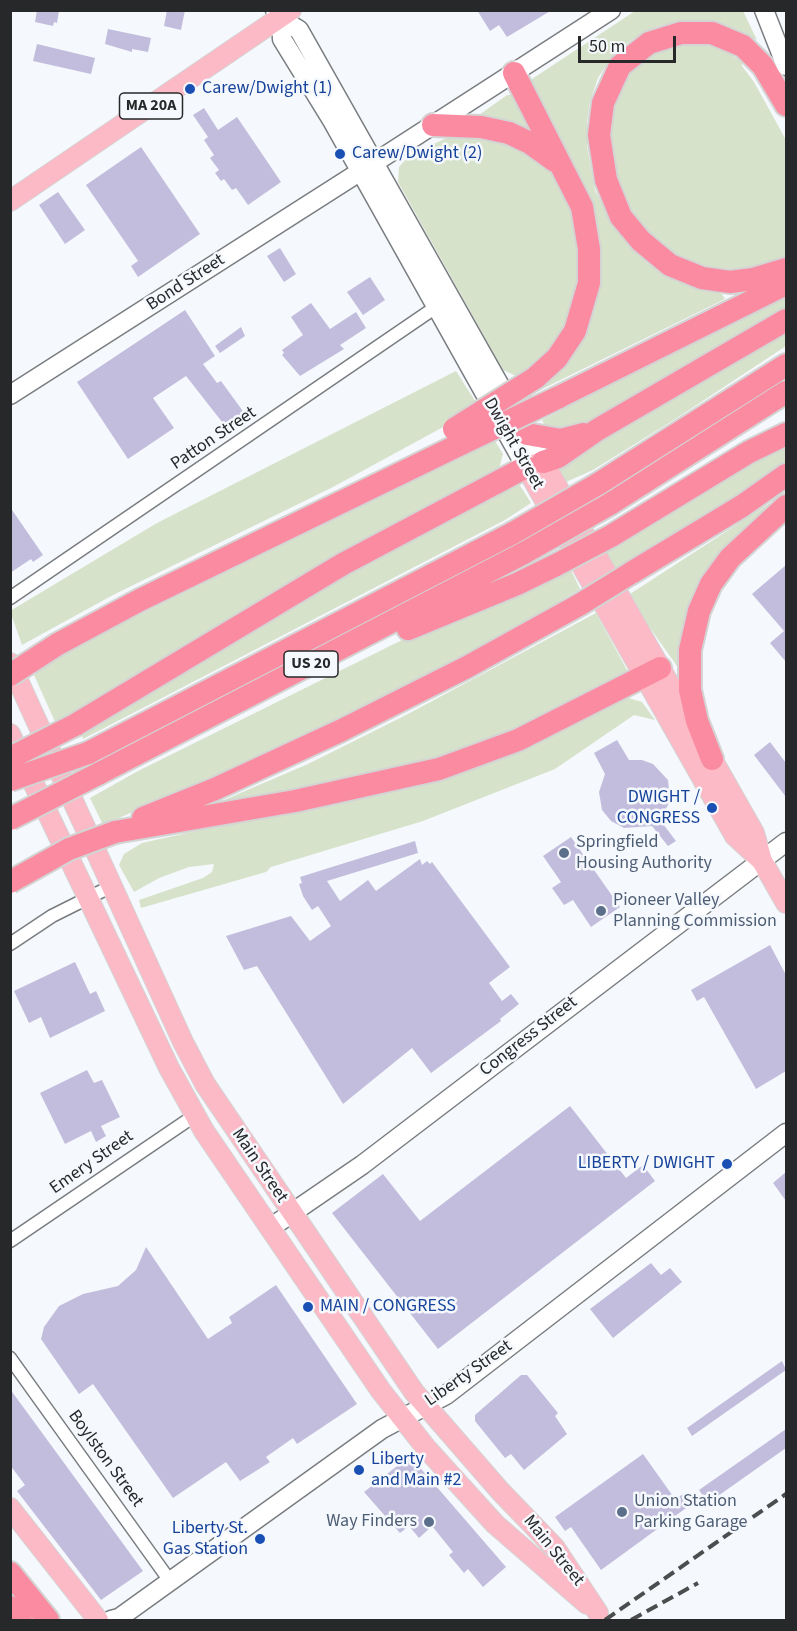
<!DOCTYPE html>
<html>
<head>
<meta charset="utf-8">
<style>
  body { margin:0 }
  #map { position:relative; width:797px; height:1631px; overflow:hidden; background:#f5f8fc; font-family:"Source Sans 3",sans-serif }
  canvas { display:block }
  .frame { position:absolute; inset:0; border:12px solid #272829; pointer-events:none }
  .scale { position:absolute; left:578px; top:36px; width:98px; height:27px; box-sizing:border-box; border:3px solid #272829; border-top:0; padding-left:8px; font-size:18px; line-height:21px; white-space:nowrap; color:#272829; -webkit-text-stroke:4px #f5f8fc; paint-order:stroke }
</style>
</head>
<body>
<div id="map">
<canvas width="797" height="1631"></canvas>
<div class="frame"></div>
<div class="scale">50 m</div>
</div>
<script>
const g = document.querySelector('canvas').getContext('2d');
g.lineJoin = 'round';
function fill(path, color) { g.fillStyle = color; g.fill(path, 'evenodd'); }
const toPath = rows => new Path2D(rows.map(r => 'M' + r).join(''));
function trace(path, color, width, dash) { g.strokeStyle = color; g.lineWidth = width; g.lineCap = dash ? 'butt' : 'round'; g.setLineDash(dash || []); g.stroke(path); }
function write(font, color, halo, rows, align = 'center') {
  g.font = font + ' "Source Sans 3",sans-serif'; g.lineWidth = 5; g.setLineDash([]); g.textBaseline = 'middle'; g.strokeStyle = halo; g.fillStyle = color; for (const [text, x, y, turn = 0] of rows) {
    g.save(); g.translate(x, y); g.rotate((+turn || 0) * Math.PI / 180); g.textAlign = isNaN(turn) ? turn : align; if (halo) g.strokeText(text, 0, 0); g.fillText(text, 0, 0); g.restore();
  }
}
const green = toPath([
  [635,11,743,11,757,40,727,27,705,21,683,20,656,27,633,39,615,52,598,78,590,101,587,123,587,146,595,190,614,227,647,263,684,284,722,294,725,299,530,395,529,392,600,274,529,86,532,79],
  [687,43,706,43,723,49,742,62,742,66,754,82,786,140,786,263,746,271,723,271,695,266,669,252,649,235,637,221,619,190,609,149,613,105,625,78,647,56,665,47],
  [507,95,514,95,538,137,479,115],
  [472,136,502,138,523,148,547,168,567,195,579,224,584,276,562,338,529,372,516,376,503,370,398,182,399,167,408,157,446,138],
  [786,296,786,310,591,426,548,432,542,420],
  [786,326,786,346,677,418,593,470,566,482,559,468,561,461],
  [456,371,477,404,445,426,333,487,113,595,22,645,10,611,157,523],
  [495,441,503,454,499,469,56,724,34,675,65,651],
  [786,442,786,463,744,489,745,492,616,569,605,552],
  [519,484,531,503,505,520,83,739,80,731,349,573,509,486],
  [770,503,772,506,751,527,679,669,648,625,630,594],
  [571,570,580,589,511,631,333,724,103,825,90,798,138,771,404,639,540,583,543,584],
  [596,613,627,670,624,677,534,724,429,762,304,792,210,806,308,764,408,714],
  [625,697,642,702,655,720,634,715,555,769,423,821,271,867,266,872,141,908,139,900,203,878,212,872,214,864,189,867,159,878,134,892,119,865,124,854,142,843,383,789]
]);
const building = toPath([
  [37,10,59,10,57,23,54,22,53,26,35,22],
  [167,10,185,10,181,30,164,26],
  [477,10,552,10,507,37,499,25,490,31],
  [108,29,151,38,148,52,132,49,132,52,105,44],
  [37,44,95,58,91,74,33,61],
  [204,108,218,130,237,117,281,182,248,205,236,188,232,190,224,179,221,181,215,173,219,170,210,158,214,155,204,140,208,137,193,115],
  [141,147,200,234,138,277,131,266,138,261,86,185],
  [58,192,85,230,65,244,39,205],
  [280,248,296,274,284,282,267,256],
  [370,277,385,300,363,315,347,292],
  [311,303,330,329,356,312,366,328,340,345,344,349,300,376,282,355,284,353,282,350,303,335,291,317],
  [185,310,215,356,203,364,217,383,221,381,245,414,226,427,186,376,153,398,174,428,128,459,77,382],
  [241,327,245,336,220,353,215,346],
  [10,507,43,555,33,562,31,559,10,573],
  [786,565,786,662,770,643,784,631,752,594],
  [617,740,629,760,642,760,653,764,668,780,670,801,660,820,676,841,668,846,652,826,624,828,611,821,602,810,599,792,605,774,594,753],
  [770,742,786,763,786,797,754,755],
  [571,837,620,907,591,927,573,900,564,905,552,888,561,882,543,856],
  [415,841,418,853,327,881,340,901,368,880,376,891,420,859,422,865,427,861,430,864,432,862,510,967,489,983,502,1001,511,994,519,1004,500,1019,501,1021,431,1073,412,1048,343,1104,257,966,244,970,226,936,291,916,310,941,331,926,318,906,312,910,303,896,299,884,302,883,300,877],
  [770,945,786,975,786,1071,756,1089,704,997,697,1001,691,990],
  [75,962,90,994,96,991,105,1011,50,1038,41,1017,29,1023,14,991],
  [87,1070,94,1083,102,1080,120,1117,101,1126,106,1136,96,1142,91,1131,65,1144,40,1093],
  [570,1106,626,1178,643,1165,655,1181,438,1349,332,1213,383,1174,420,1221],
  [786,1172,786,1201,773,1183],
  [146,1247,208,1339,232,1323,229,1317,276,1285,357,1404,297,1444,293,1438,266,1457,270,1462,240,1481,226,1462,173,1498,93,1384,79,1394,41,1339,44,1327,59,1306,83,1294,118,1286,136,1270],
  [651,1263,661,1275,670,1268,682,1282,613,1338,590,1309],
  [782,1361,786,1370,692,1436,687,1428],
  [521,1375,527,1375,558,1413,555,1416,567,1434,524,1470,511,1454,505,1458,475,1421,475,1415],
  [10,1389,143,1571,101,1600,17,1491,25,1485,10,1465],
  [786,1429,786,1448,708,1503,699,1490],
  [643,1454,675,1499,685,1493,693,1503,601,1570,571,1527,565,1531,555,1517],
  [410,1456,506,1567,483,1587,468,1569,464,1573,449,1555,453,1552,432,1526,419,1538,409,1526,400,1533,364,1492]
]);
const street = toPath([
  [10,598,436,307],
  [10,944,52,916,112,886],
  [10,1241,194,1116],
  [10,1358,170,1581]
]);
const secondary = toPath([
  [275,10,281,19,299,30,543,462],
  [764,10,786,66],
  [281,19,282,39,333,122,526,467],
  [374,163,611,10],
  [10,395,361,171],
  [270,1228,362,1165,786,842],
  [111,1620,119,1618,382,1429,446,1395,786,1133]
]);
const primary = toPath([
  [10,201,291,10],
  [10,663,183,1042,205,1084,414,1392,501,1492,555,1548,598,1613],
  [10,734,169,1068,204,1131,381,1391,427,1449,495,1524,587,1604],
  [762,861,735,836,526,467,543,462,754,833,762,861,786,903],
  [10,1508,98,1620]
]);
const highway = toPath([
  [514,73,582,207,589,249,589,283,575,331,557,358,535,378],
  [786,105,763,66,743,46,712,33,681,33,649,43,620,66,603,103,599,135,606,180,621,217,641,241,670,265,702,278,730,282,753,279,786,269],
  [433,125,481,127,509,133,530,143,555,161],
  [557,398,786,284],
  [527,434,561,440,584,434],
  [543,462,558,457,597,430,786,320],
  [598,484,786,365],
  [610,504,786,392],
  [611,536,749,452,786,434],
  [631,573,742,506,786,475],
  [408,629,517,584,556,565],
  [58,644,140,600,463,443],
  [75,725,343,564,526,467],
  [88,753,513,533],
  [712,759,697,721,690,690,690,650,699,611,711,584,730,558,786,506],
  [98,774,524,553],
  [143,818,215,789,342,730,467,667,579,605],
  [115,832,295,801,439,769,518,740,660,668],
  [10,1573,48,1620],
  [10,1607,21,1620]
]);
const rail = toPath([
  [605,1620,786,1494],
  [631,1620,698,1583]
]);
const highwayBridge = toPath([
  [454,429,535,378],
  [463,443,557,398],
  [513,533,598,484],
  [524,553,610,504],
  [556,565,611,536],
  [579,605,631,573],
  [10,675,58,644],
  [10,758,75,725],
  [10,780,88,753],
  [10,819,98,774],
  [10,882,69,849,115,832]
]);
const markers = [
  [190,89,6,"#1a4fb4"],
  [340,154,6,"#1a4fb4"],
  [712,808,6,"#1a4fb4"],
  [564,853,6,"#5c6f8a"],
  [601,911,6,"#5c6f8a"],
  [727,1164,6,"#1a4fb4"],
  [308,1307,6,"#1a4fb4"],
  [359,1470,6,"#1a4fb4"],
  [622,1512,6,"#5c6f8a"],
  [429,1522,6,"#5c6f8a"],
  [260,1539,6,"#1a4fb4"]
];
const shields = [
  [151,106,63],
  [311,664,54]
];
const shieldNames = [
  ["MA 20A",151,106],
  ["US 20",311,664]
];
const transitNames = [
  ["Carew/Dwight (1)",202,89],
  ["Carew/Dwight (2)",352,154],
  ["DWIGHT /",700,798,"right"],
  ["CONGRESS",700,819,"right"],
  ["LIBERTY / DWIGHT",715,1164,"right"],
  ["MAIN / CONGRESS",320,1307],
  ["Liberty",371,1460],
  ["and Main #2",371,1481],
  ["Liberty St.",248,1529,"right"],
  ["Gas Station",248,1550,"right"]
];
const streetNames = [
  ["Bond Street",186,283,-33],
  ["Patton Street",214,439,-34],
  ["Dwight Street",513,444,60],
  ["Congress Street",529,1037,-38],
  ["Emery Street",92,1163,-35],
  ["Main Street",259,1166,56],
  ["Liberty Street",469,1374,-35],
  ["Boylston Street",105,1459,54],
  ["Main Street",553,1551,51]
];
const serviceNames = [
  ["Springfield",576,843],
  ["Housing Authority",576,864],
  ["Pioneer Valley",613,901],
  ["Planning Commission",613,922],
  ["Union Station",634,1502],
  ["Parking Garage",634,1523],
  ["Way Finders",417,1522,"right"]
];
fill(green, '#d6e3ca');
fill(building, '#c2bddd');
trace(street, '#7a7d80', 15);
trace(secondary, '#7a7d80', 21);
trace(primary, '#d4d4d4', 22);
trace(highway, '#d4d4d4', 26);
trace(street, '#fff', 12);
trace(secondary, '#fff', 18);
trace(primary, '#fcb9c6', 20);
trace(highway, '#fa8ba0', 22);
trace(rail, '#4c4d4e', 4, [12, 6]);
trace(highwayBridge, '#d4d4d4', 26, []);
trace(highwayBridge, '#fa8ba0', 22);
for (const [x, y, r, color] of markers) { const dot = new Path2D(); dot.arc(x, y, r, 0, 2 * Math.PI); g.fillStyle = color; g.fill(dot); trace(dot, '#f5f8fc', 2); }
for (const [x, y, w] of shields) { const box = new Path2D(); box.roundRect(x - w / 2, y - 13, w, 26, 4.5); g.fillStyle = '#f5f8fc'; g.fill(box); trace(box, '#272829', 1.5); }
write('bold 16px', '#272829', null, shieldNames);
write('18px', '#164399', '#f5f8fc', transitNames, 'left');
write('18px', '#272829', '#f5f8fc', streetNames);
write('18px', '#4e5e75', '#f5f8fc', serviceNames, 'left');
</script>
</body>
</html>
